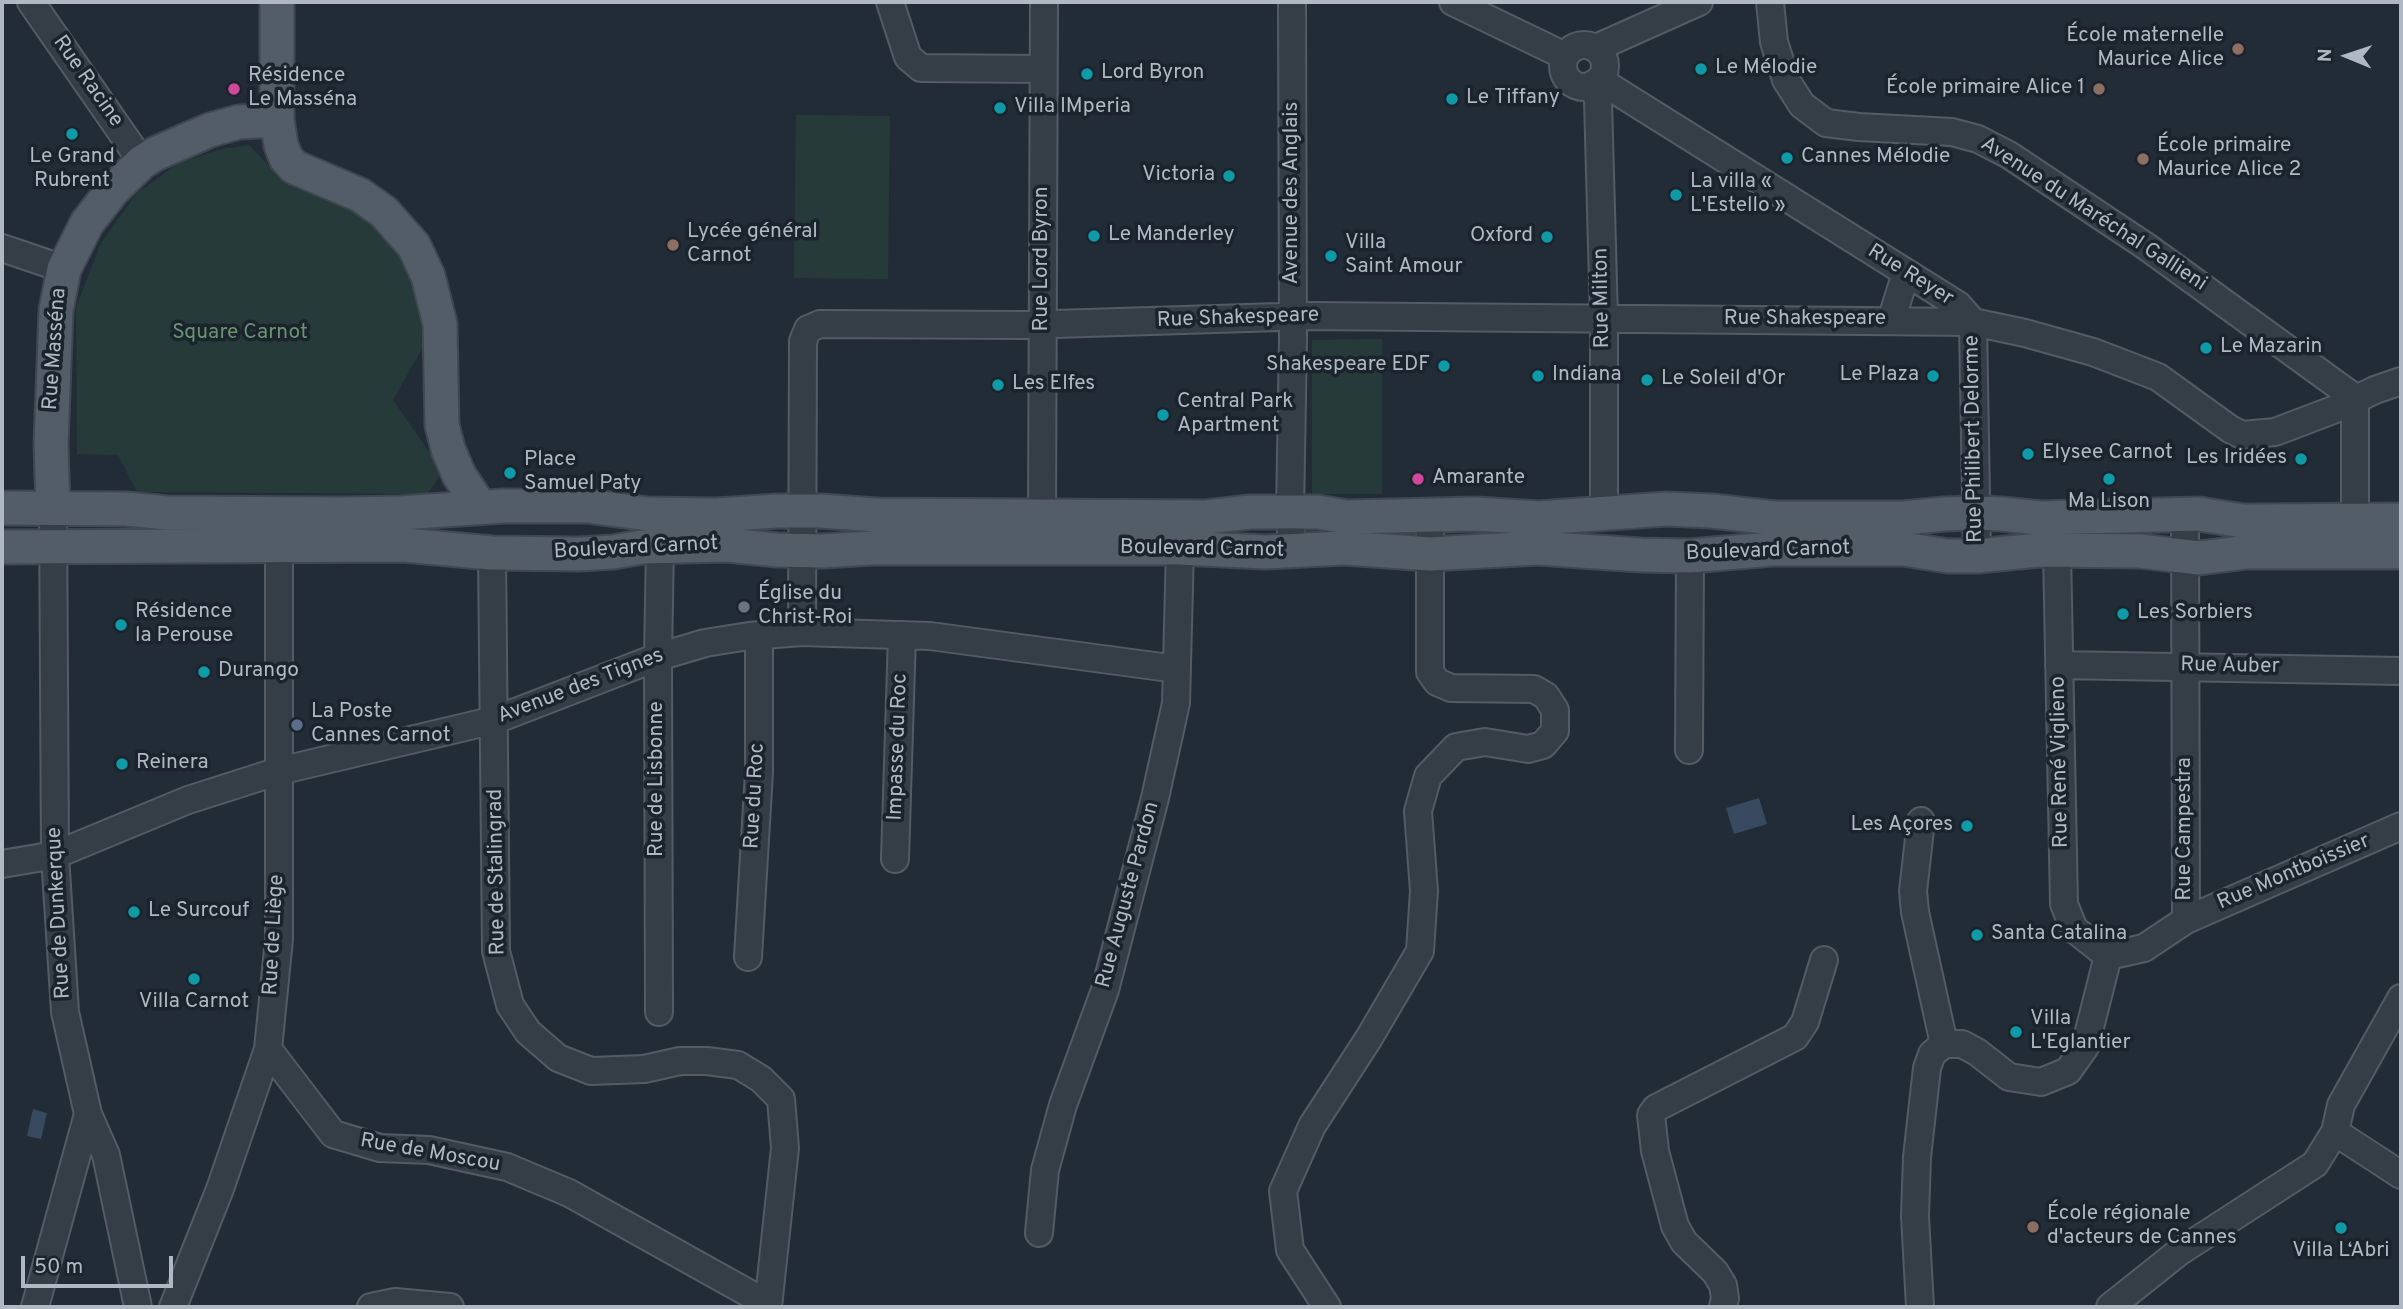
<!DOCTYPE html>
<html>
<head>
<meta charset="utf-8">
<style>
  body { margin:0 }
  #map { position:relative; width:2403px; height:1309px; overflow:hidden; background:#222c37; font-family:Overpass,sans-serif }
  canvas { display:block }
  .frame { position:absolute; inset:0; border:4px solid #b0b8c4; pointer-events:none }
  .north { position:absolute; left:2312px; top:21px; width:70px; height:70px; -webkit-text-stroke:5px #1b232c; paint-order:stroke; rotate:272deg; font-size:19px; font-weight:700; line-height:28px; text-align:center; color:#b0b8c4 }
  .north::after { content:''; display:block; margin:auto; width:24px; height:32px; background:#b0b8c4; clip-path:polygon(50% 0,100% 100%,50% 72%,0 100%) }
  .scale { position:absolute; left:21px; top:1256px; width:152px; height:32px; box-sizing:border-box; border:4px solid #b0b8c4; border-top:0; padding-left:9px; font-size:21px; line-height:24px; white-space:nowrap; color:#b0b8c4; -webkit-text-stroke:5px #1b232c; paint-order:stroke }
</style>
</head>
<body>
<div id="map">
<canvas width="2403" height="1309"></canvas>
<div class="frame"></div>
<div class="north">N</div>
<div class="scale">50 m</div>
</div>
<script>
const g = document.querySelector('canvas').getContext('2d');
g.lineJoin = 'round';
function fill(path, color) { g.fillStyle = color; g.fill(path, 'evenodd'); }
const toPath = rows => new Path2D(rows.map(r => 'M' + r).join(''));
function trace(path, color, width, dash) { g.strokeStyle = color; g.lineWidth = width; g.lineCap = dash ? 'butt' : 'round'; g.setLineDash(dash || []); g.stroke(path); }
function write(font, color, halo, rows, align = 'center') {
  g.font = font + ' Overpass,sans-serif'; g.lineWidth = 7; g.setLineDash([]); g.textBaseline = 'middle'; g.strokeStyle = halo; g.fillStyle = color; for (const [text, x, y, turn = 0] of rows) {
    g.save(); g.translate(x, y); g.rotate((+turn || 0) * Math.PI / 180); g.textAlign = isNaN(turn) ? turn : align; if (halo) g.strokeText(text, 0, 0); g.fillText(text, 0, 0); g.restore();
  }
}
const green = toPath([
  [796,115,890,116,888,279,794,278],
  [249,145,280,177,297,186,339,201,376,226,403,254,420,307,422,349,393,400,443,472,427,494,137,492,118,455,77,454,76,307,101,243,137,193,179,163,221,149],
  [1382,339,1382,494,1312,494,1312,340]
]);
const water = toPath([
  [1759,798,1767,824,1734,834,1726,808],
  [33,1109,47,1113,41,1139,27,1136]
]);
const minor = toPath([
  [31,2,142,162],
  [890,2,908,57,921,68,1042,69],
  [1453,2,1565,56],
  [1770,2,1774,42,1786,80,1802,105,1826,123,1859,127,1952,132,1978,139,2009,155,2147,247,2355,398],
  '1563 66a21 21 0 1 1 42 0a21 21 0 1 1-42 0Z',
  [1596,48,1699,2],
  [1599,80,1958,305,1973,322,2025,333,2093,352,2158,377,2230,429,2242,435,2275,432,2333,410,2375,390,2401,381],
  [1593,84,1598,100,1604,319,1604,512],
  [2,248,64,269],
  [1891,321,1906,273],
  [2355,398,2355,520],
  [53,508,55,855,65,1012,88,1114,106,1155,138,1307],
  [2185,515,2186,920],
  [1042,516,1044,2],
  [2057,551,2064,904,2074,929,2108,956],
  [1292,552,1290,513,1293,339,1292,2],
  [492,553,496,951,510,1005,528,1032,558,1058,591,1071,644,1069,680,1061,707,1061,738,1065,761,1079,781,1099,785,1148,768,1307],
  [802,632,803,341,808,329,820,324,1023,325,1311,316,1973,322,1977,556],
  [2059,665,2401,671],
  [1689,750,1690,556],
  [1921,821,1913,891,1915,912,1944,1044],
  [895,859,902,635],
  [2,864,55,855,188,800,279,771,495,720,658,657,705,643,749,636,802,632,930,636,1177,669],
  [2108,956,2144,948,2186,920,2401,826],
  [748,957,759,772,759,635],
  [659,1012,658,657,660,546],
  [268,1049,333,1134,380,1148,429,1150,507,1167,569,1193,768,1304],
  [2335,1132,2401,1175],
  [1039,1233,1045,1170,1063,1105,1105,990,1155,798,1176,703,1180,548],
  [35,1307,88,1114],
  [173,1307,220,1189,268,1049,279,939,279,545],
  [371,1307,395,1302,450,1307],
  [1327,1307,1290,1250,1283,1191,1312,1126,1369,1038,1420,951,1424,891,1418,811,1428,776,1456,747,1485,742,1528,749,1543,745,1555,731,1555,710,1546,696,1534,689,1451,688,1437,682,1430,672,1430,514],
  [1723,1307,1725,1298,1723,1285,1715,1272,1684,1242,1675,1226,1655,1151,1651,1115,1656,1108,1795,1037,1805,1022,1824,960],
  [1920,1307,1915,1216,1917,1157,1927,1068,1932,1054,1944,1044,1962,1044,1977,1052,2009,1077,2041,1082,2068,1071,2085,1047,2108,956],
  [2110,1307,2179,1252,2315,1164,2335,1132,2341,1105,2401,998]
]);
const major = toPath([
  [277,2,277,120,281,145,286,158,294,167,360,195,384,212,414,246,428,276,440,324,442,425,448,449,459,475,480,507],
  [2,508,127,509,167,513,343,514,400,513,503,506,587,506,648,514,717,515,777,511,821,511,876,515,1206,517,1250,512,1317,512,1347,517,1476,514,1538,518,1666,509,1712,511,1774,518,1904,518,1944,514,1977,513,2002,514,2040,518,2199,514,2243,521,2401,520],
  [53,508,51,444,56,310,64,269,87,223,112,191,142,162,155,154,210,130,239,122,277,120],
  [2,547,404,545,492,553,579,554,613,552,642,547,727,545,777,550,823,551,872,548,1180,548,1265,552,1344,548,1430,554,1538,548,1640,555,1690,556,1772,549,1904,549,1948,556,1977,556,2039,550,2140,551,2199,558,2247,552,2401,552]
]);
const markers = [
  [2238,49,7,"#8d6e63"],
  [1701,69,7,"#0f9aa8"],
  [1087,74,7,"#0f9aa8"],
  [234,89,7,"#d1479c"],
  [2099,89,7,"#8d6e63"],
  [1452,99,7,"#0f9aa8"],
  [1000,108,7,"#0f9aa8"],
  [72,134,7,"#0f9aa8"],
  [1787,158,7,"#0f9aa8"],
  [2143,159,7,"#8d6e63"],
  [1229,176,7,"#0f9aa8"],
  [1676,195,7,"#0f9aa8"],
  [1094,236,7,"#0f9aa8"],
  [1547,237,7,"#0f9aa8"],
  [673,245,7,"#8d6e63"],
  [1331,256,7,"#0f9aa8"],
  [2206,348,7,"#0f9aa8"],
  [1444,366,7,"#0f9aa8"],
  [1538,376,7,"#0f9aa8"],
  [1933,376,7,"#0f9aa8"],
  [1647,380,7,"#0f9aa8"],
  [998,385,7,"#0f9aa8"],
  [1163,415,7,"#0f9aa8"],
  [2028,454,7,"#0f9aa8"],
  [2301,459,7,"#0f9aa8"],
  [510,473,7,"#0f9aa8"],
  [1418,479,7,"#d1479c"],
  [2109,479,7,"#0f9aa8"],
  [744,607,7,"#6b7280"],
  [2123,614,7,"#0f9aa8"],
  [121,625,7,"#0f9aa8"],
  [204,672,7,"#0f9aa8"],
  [297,725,7,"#5c6f8a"],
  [122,764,7,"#0f9aa8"],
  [1967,826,7,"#0f9aa8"],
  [134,912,7,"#0f9aa8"],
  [1977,935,7,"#0f9aa8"],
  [194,979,7,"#0f9aa8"],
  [2016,1032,7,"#0f9aa8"],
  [2033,1227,7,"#8d6e63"],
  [2341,1228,7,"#0f9aa8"]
];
const poiNames = [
  ["École maternelle",2224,37,"right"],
  ["Maurice Alice",2224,61,"right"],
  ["Le Mélodie",1715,69],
  ["Lord Byron",1101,74],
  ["Résidence",248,77],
  ["Le Masséna",248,101],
  ["École primaire Alice 1",2085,89,"right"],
  ["Le Tiffany",1466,99],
  ["Villa IMperia",1014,108],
  ["École primaire",2157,147],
  ["Maurice Alice 2",2157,171],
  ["Le Grand",72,158,"center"],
  ["Rubrent",72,182,"center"],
  ["Cannes Mélodie",1801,158],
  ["Victoria",1215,176,"right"],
  ["La villa «",1690,183],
  ["L'Estello »",1690,207],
  ["Lycée général",687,233],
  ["Carnot",687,257],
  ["Le Manderley",1108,236],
  ["Oxford",1533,237,"right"],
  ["Villa",1345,244],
  ["Saint Amour",1345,268],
  ["Le Mazarin",2220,348],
  ["Shakespeare EDF",1430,366,"right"],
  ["Indiana",1552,376],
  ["Le Plaza",1919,376,"right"],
  ["Le Soleil d'Or",1661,380],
  ["Les Elfes",1012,385],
  ["Central Park",1177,403],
  ["Apartment",1177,427],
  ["Elysee Carnot",2042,454],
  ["Les Iridées",2287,459,"right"],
  ["Place",524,461],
  ["Samuel Paty",524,485],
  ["Amarante",1432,479],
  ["Ma Lison",2109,503,"center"],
  ["Église du",758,595],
  ["Christ-Roi",758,619],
  ["Résidence",135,613],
  ["la Perouse",135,637],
  ["Les Sorbiers",2137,614],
  ["Durango",218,672],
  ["La Poste",311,713],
  ["Cannes Carnot",311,737],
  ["Reinera",136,764],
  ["Les Açores",1953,826,"right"],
  ["Le Surcouf",148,912],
  ["Santa Catalina",1991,935],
  ["Villa Carnot",194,1003,"center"],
  ["Villa",2030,1020],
  ["L'Eglantier",2030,1044],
  ["École régionale",2047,1215],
  ["d'acteurs de Cannes",2047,1239],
  ["Villa L‘Abri",2341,1252,"center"]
];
const streetNames = [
  ["Rue Racine",87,82,55],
  ["Avenue des Anglais",1293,193,-90],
  ["Avenue du Maréchal Gallieni",2093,215,33],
  ["Rue Lord Byron",1043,259,-90],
  ["Rue Reyer",1910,276,32],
  ["Rue Milton",1603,298,-91],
  ["Rue Shakespeare",1238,319,-2],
  ["Rue Shakespeare",1805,320],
  ["Rue Masséna",56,349,-86],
  ["Rue Philibert Delorme",1975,439,-91],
  ["Boulevard Carnot",636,549,-3],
  ["Boulevard Carnot",1202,550,1],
  ["Boulevard Carnot",1768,552,-2],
  ["Rue Auber",2230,667,1],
  ["Avenue des Tignes",581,687,-21],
  ["Impasse du Roc",899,747,-88],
  ["Rue René Viglieno",2061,762,-91],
  ["Rue de Lisbonne",658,779,-90],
  ["Rue du Roc",756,796,-87],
  ["Rue Campestra",2186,829,-90],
  ["Rue de Stalingrad",498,872,-91],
  ["Rue Montboissier",2294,873,-23],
  ["Rue Auguste Pardon",1129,895,-75],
  ["Rue de Dunkerque",60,913,-93],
  ["Rue de Liège",275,935,-87],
  ["Rue de Moscou",430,1154,10]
];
const parkNames = [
  ["Square Carnot",240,334]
];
fill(green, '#273a3a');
fill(water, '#384a5f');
trace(minor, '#535b65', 30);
trace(major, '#3f4751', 37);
trace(minor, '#353d47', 26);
trace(major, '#535d67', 33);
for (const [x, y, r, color] of markers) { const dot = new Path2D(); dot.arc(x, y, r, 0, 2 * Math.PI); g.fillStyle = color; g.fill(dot); trace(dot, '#1b232c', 2.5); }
write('21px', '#b0b8c4', '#1b232c', poiNames, 'left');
write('21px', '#b0b8c4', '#1b232c', streetNames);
write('21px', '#699371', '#1b232c', parkNames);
</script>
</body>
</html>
